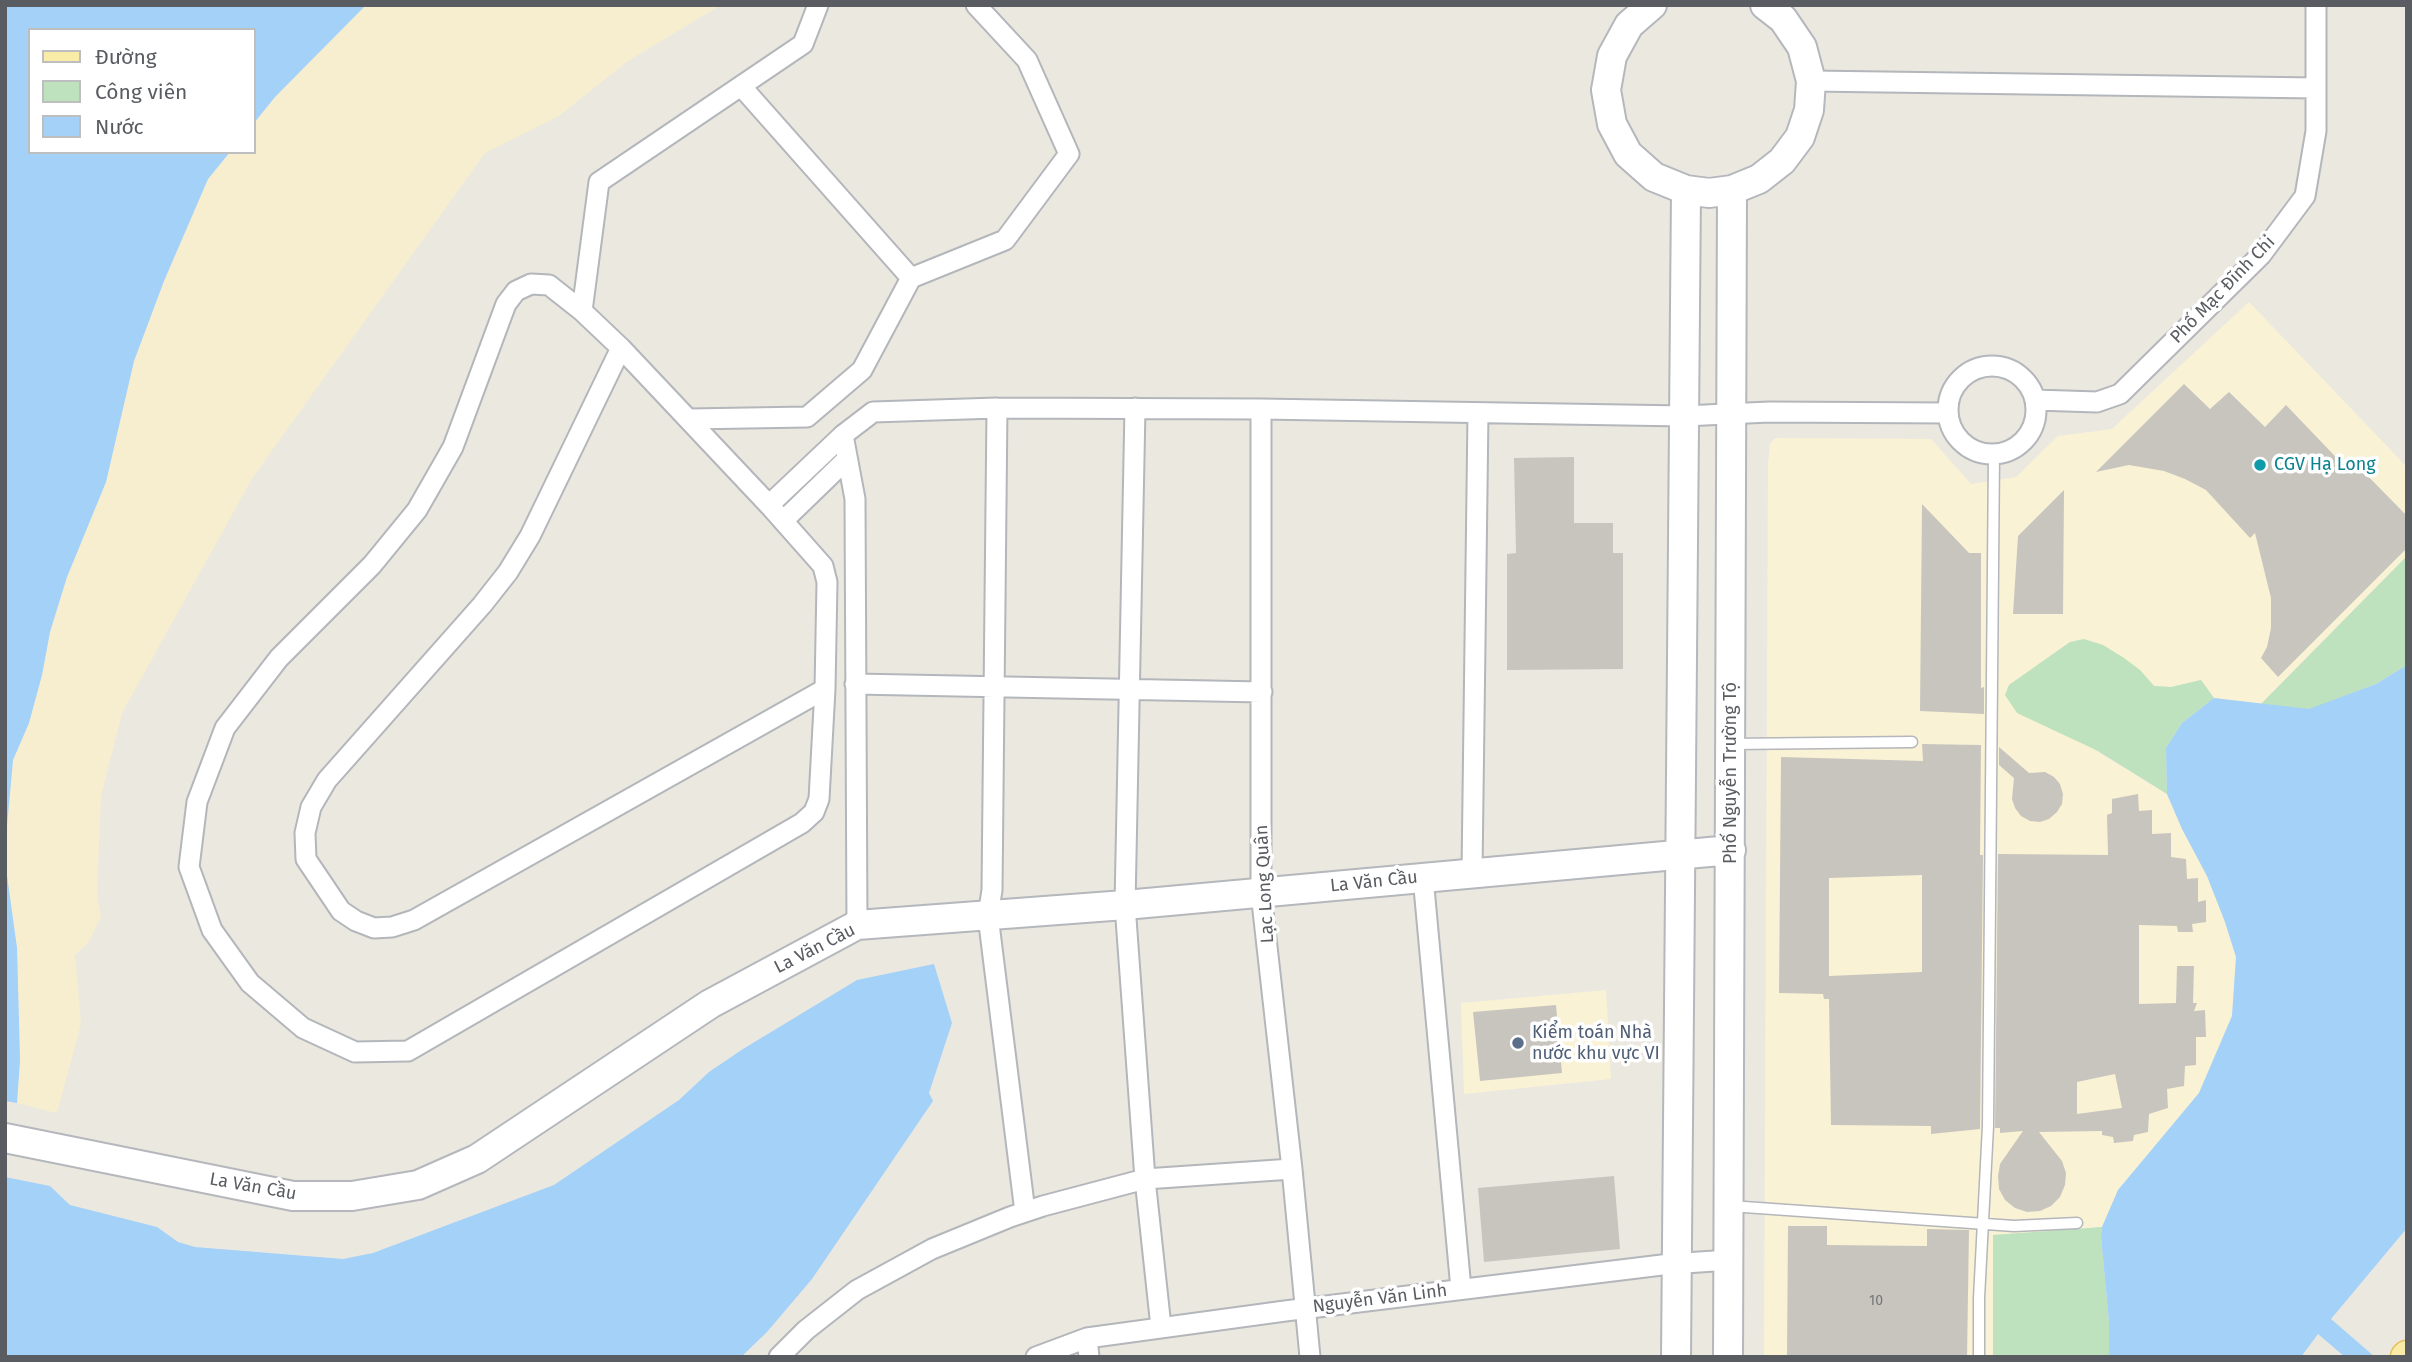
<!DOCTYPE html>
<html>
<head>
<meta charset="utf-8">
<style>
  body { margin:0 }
  #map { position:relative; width:2412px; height:1362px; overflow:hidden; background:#ebe8e0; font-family:"Fira Sans",sans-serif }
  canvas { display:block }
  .frame { position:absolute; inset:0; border:7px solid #595c60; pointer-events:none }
  .legend { position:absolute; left:28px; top:28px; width:228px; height:126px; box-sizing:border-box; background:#fff; border:2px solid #bdbebf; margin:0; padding:9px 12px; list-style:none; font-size:21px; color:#595c60 }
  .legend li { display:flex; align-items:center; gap:14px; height:35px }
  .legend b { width:35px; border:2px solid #bdbebf }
</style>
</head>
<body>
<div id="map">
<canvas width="2412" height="1362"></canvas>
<div class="frame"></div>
<ul class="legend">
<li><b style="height:9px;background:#f8eca8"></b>Đường</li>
<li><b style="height:19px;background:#bee1be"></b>Công viên</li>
<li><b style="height:19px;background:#a3d1f8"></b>Nước</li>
</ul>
</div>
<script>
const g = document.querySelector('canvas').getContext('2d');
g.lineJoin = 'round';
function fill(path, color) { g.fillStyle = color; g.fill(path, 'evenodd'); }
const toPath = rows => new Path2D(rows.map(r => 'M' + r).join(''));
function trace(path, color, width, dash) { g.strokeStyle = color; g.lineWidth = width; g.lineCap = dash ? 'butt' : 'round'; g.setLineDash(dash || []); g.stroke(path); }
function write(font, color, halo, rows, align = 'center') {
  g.font = font + ' "Fira Sans",sans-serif'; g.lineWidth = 7; g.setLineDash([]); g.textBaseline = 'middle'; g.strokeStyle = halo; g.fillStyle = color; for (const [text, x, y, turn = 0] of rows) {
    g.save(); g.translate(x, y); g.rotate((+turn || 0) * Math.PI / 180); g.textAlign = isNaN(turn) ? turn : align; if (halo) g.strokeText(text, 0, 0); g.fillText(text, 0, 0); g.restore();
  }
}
const commercial = toPath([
  [2249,302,2407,467,2407,556,2261,704,2214,698,2201,680,2171,687,2154,686,2140,670,2103,645,2070,642,2009,685,2005,695,2167,794,2182,829,2207,876,2225,922,2236,957,2232,1016,2199,1093,2118,1190,2102,1227,1994,1235,1993,1357,1764,1357,1768,463,1770,444,1775,438,1931,439,1971,484,2016,477,2058,436,2112,429],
  [1606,990,1611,1079,1464,1094,1461,1003]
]);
const green = toPath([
  [2407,556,2407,665,2376,684,2309,710,2261,704],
  [2084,639,2103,645,2124,658,2140,670,2154,686,2171,687,2201,680,2214,698,2182,723,2166,748,2167,794,2098,751,2017,713,2005,695,2009,685,2070,642],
  [2102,1227,2101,1237,2109,1323,2109,1357,1993,1357,1993,1235]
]);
const sand = toPath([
  [366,5,721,5,628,61,559,116,485,153,253,477,122,713,101,796,97,895,101,917,88,943,75,955,81,1024,57,1113,17,1103,20,1060,17,948,5,861,13,760,29,723,42,675,50,632,67,577,106,482,134,361,164,281,208,179,230,152,254,152,254,123,275,97]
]);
const water = toPath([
  [5,5,366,5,275,97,254,123,254,30,30,30,30,152,230,152,208,179,164,281,134,361,106,482,67,577,50,632,42,675,29,723,13,760,5,847],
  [2407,665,2407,1228,2331,1319,2375,1357,2345,1357,2318,1334,2301,1357,2109,1357,2109,1322,2101,1237,2102,1227,2118,1190,2199,1093,2232,1016,2236,957,2225,922,2207,876,2182,829,2167,794,2166,748,2182,723,2214,698,2309,709,2376,684],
  [5,861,17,948,20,1060,17,1103,5,1101],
  [934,964,952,1023,929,1093,933,1101,812,1279,767,1332,741,1357,5,1357,5,1177,50,1186,70,1205,157,1227,178,1242,195,1247,343,1259,373,1253,554,1185,679,1100,709,1072,743,1049,857,980]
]);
const building = toPath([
  [2184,384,2210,409,2229,392,2265,427,2286,405,2352,474,2359,467,2407,516,2407,548,2278,677,2261,658,2267,647,2271,628,2271,598,2255,533,2250,538,2206,490,2185,479,2164,471,2129,465,2096,472],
  [1574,457,1574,523,1613,523,1613,553,1623,553,1623,669,1507,670,1507,554,1516,553,1514,458],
  [2064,490,2063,614,2013,614,2018,536],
  [1922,504,1969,553,1981,553,1981,688,1984,687,1984,714,1920,711],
  [1922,744,1981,745,1980,855,1983,855,1980,1129,1931,1134,1931,1126,1831,1125,1829,999,1824,999,1823,994,1779,993,1781,757,1923,761],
  [1922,875,1922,972,1829,976,1829,878],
  [1999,747,2029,773,2045,772,2054,777,2060,784,2063,794,2062,804,2057,812,2049,819,2040,822,2030,821,2021,816,2015,808,2012,799,2014,778,1999,765],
  [2138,794,2139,811,2152,810,2152,834,2171,833,2171,857,2186,859,2187,879,2198,878,2198,902,2206,900,2206,922,2192,924,2193,932,2178,932,2177,926,2139,925,2139,1004,2176,1003,2177,966,2194,966,2193,1003,2197,1003,2194,1011,2205,1010,2206,1037,2196,1037,2196,1065,2185,1066,2184,1086,2167,1089,2168,1108,2149,1114,2148,1132,2134,1135,2133,1141,2114,1143,2113,1137,2102,1135,2102,1131,2039,1132,2062,1161,2066,1173,2065,1185,2060,1197,2051,1206,2040,1211,2027,1212,2015,1208,2005,1200,1999,1189,1998,1176,2000,1164,2023,1131,2000,1133,2000,1128,1995,1128,1998,854,2108,855,2107,815,2112,813,2112,799],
  [2115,1074,2122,1108,2077,1114,2077,1082],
  [1556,1005,1562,1073,1480,1081,1473,1012],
  [1614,1176,1620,1249,1484,1262,1478,1188],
  [1788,1226,1827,1226,1827,1245,1927,1246,1927,1229,1969,1230,1967,1357,1787,1357]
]);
const lane = toPath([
  [1732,744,1912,742],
  [1730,1206,2014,1226,2077,1223],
  [1979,1357,1979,1298,1988,1126,1994,454]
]);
const street = toPath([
  [1811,81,2316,88],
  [741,86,911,278],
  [531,284,549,285,582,311,621,348,769,505,823,566,827,582,825,689,819,799,814,812,802,823,408,1051,355,1052,303,1028,250,983,212,930,189,867,197,802,225,728,279,658,372,565,417,510,453,447,506,304,516,291,531,284],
  [582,311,599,182,803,44,818,5],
  [621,348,530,536,508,572,482,605,327,780,311,807,305,833,306,859,341,911,356,921,374,928,392,927,414,920,825,689],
  '1948 410a44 44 0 1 1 88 0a44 44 0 1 1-88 0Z',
  [2035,400,2097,402,2120,394,2261,255,2305,196,2316,131,2316,5],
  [997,408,992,890,988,916,1025,1212],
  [1135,408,1125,905,1145,1179,1161,1327],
  [1261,409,1261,893,1292,1169,1310,1357],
  [689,419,807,417,862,370,911,278,1005,240,1069,154,1027,60,976,5],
  [769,505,843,435],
  [783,521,846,460],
  [855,684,1262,692],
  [1472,872,1478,413],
  [1423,877,1461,1289],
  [857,925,855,499,843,435,873,412,997,408,1261,409,1684,416,1769,412,1948,413],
  [1087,1338,1089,1357],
  [779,1357,806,1330,857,1290,932,1249,1010,1217,1043,1206,1145,1179,1292,1169],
  [1036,1357,1087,1338,1285,1311,1670,1264,1729,1260]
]);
const secondary = toPath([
  [1652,5,1629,25,1612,56,1606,90,1612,124,1628,154,1654,177,1686,190,1709,193,1732,190,1759,179,1782,161,1800,137,1809,110,1811,81,1802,47,1783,19,1765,5],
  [5,1138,293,1196,352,1196,418,1185,477,1159,710,1004,857,925,1125,905,1731,850],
  [1676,1357,1686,190],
  [1728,1357,1732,190]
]);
const primary = toPath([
  [2406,1357,2407,1356]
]);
const markers = [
  [2260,465,7,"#0f9aa8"],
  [1518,1043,7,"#5c6f8a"]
];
const numberNames = [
  ["10",1876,1301]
];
const streetNames = [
  ["Phố Mạc Đĩnh Chi",2223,290,-46],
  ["Phố Nguyễn Trường Tộ",1731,773,-90],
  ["La Văn Cầu",1374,882,-6],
  ["Lạc Long Quân",1265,884,-93],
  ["La Văn Cầu",815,949,-27],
  ["La Văn Cầu",253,1187,10],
  ["Nguyễn Văn Linh",1380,1299,-7]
];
const cultureNames = [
  ["CGV Hạ Long",2274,465]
];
const serviceNames = [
  ["Kiểm toán Nhà",1532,1033],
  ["nước khu vực VI",1532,1054]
];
fill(commercial, '#faf2d5');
fill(green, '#bee1be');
fill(sand, '#f6eecf');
fill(water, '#a3d1f8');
fill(building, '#c8c5bf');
trace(lane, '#b3b6ba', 13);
trace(street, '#b3b6ba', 23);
trace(secondary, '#b4b7bc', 32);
trace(primary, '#e5c15e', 33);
trace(lane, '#fff', 10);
trace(street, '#fff', 19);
trace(secondary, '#fff', 28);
trace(primary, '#f8eca8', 30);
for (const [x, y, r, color] of markers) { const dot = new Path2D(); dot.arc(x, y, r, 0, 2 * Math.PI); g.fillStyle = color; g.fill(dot); trace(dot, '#fff', 2.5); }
write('14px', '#757678', null, numberNames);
write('18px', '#595c60', '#fff', streetNames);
write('18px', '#0d838f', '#fff', cultureNames, 'left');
write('18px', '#4e5e75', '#fff', serviceNames, 'left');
</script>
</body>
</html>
